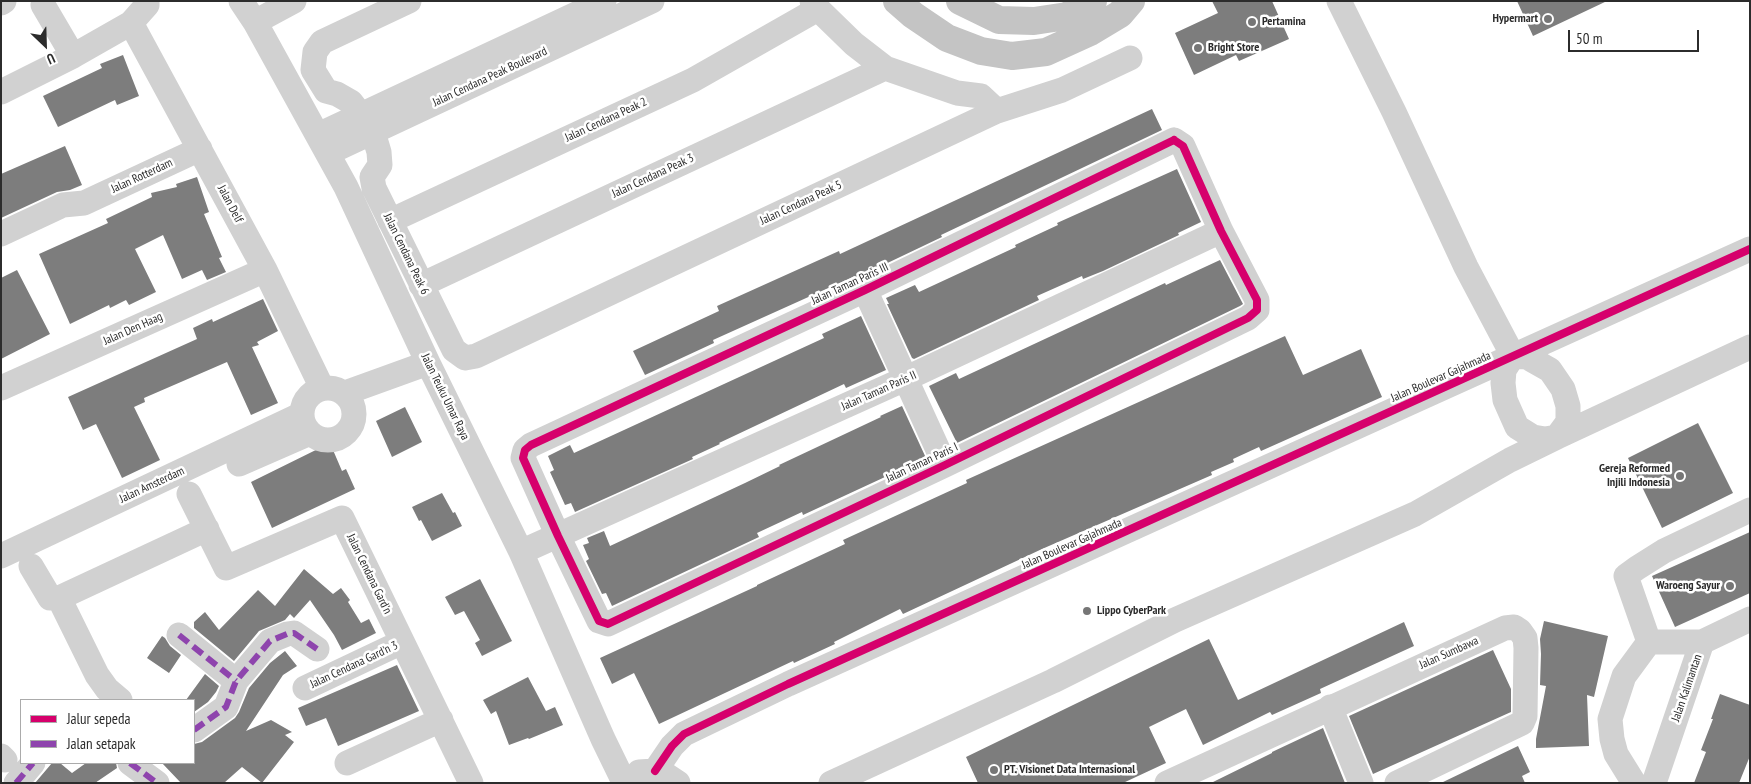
<!DOCTYPE html>
<html>
<head>
<meta charset="utf-8">
<style>
  body { margin:0 }
  #map { position:relative; width:1751px; height:784px; overflow:hidden; background:#fff; font-family:"PT Sans Narrow",sans-serif }
  canvas { display:block }
  .frame { position:absolute; inset:0; border:2px solid #2c2c2c; pointer-events:none }
  .legend { position:absolute; left:20px; top:699px; width:175px; height:65px; box-sizing:border-box; background:#fff; border:1px solid #ababab; margin:0; padding:6px 9px; list-style:none; font-size:15px; color:#2c2c2c }
  .legend li { display:flex; align-items:center; gap:10px; height:25px }
  .legend b { width:25px; border:1px solid #ababab }
  .north { position:absolute; left:20px; top:20px; width:50px; height:50px; -webkit-text-stroke:4px #fff; paint-order:stroke; rotate:156deg; font-size:14px; font-weight:700; line-height:20px; text-align:center; color:#2c2c2c }
  .north::after { content:''; display:block; margin:auto; width:18px; height:22px; background:#2c2c2c; clip-path:polygon(50% 0,100% 100%,50% 72%,0 100%) }
  .scale { position:absolute; left:1568px; top:30px; width:131px; height:22px; box-sizing:border-box; border:2px solid #2c2c2c; border-top:0; padding-left:6px; font-size:15px; line-height:18px; white-space:nowrap; color:#2c2c2c; -webkit-text-stroke:4px #fff; paint-order:stroke }
</style>
</head>
<body>
<div id="map">
<canvas width="1751" height="784"></canvas>
<div class="frame"></div>
<ul class="legend">
<li><b style="height:6px;background:#d6006c"></b>Jalur sepeda</li>
<li><b style="height:6px;background:#8e44ad"></b>Jalan setapak</li>
</ul>
<div class="north">U</div>
<div class="scale">50 m</div>
</div>
<script>
const g = document.querySelector('canvas').getContext('2d');
g.lineJoin = 'round';
function fill(path, color) { g.fillStyle = color; g.fill(path, 'evenodd'); }
const toPath = rows => new Path2D(rows.map(r => 'M' + r).join(''));
function trace(path, color, width, dash) { g.strokeStyle = color; g.lineWidth = width; g.lineCap = dash ? 'butt' : 'round'; g.setLineDash(dash || []); g.stroke(path); }
function write(font, color, halo, rows, align = 'center') {
  g.font = font + ' "PT Sans Narrow",sans-serif'; g.lineWidth = 5; g.setLineDash([]); g.textBaseline = 'middle'; g.strokeStyle = halo; g.fillStyle = color; for (const [text, x, y, turn = 0] of rows) {
    g.save(); g.translate(x, y); g.rotate((+turn || 0) * Math.PI / 180); g.textAlign = isNaN(turn) ? turn : align; if (halo) g.strokeText(text, 0, 0); g.fillText(text, 0, 0); g.restore();
  }
}
const building = toPath([
  [1212,1,1272,1,1289,39,1239,61,1236,55,1194,75,1175,33,1218,13],
  [1517,1,1607,1,1533,36],
  [123,55,139,96,117,105,115,100,58,127,43,96,102,68,100,64],
  [1152,109,1162,130,941,235,942,237,877,268,856,278,855,276,713,340,714,343,645,375,633,351,719,311,717,306,839,251,840,254],
  [65,146,82,185,70,190,57,192,1,218,1,174],
  [1177,169,1201,222,1178,233,1179,235,1103,271,1083,279,1082,276,1037,296,1039,300,914,359,912,358,887,304,889,304,886,298,915,285,919,292,1016,247,1015,245,1058,225,1057,223],
  [197,177,209,212,204,214,222,257,219,258,226,272,207,280,202,270,182,279,163,235,135,249,156,292,129,305,126,300,110,308,109,305,70,324,39,254,108,223,106,219,152,197,151,193,177,187,176,184],
  [1220,260,1243,304,1240,306,957,443,929,386,956,373,959,379,1165,283,1166,285],
  [17,270,50,334,1,359,1,278],
  [263,299,278,331,257,342,259,345,252,347,278,403,251,415,227,362,144,398,145,402,134,407,160,460,122,478,96,424,83,430,68,397,197,339,193,328,212,319,213,322],
  [861,316,886,370,846,388,844,384,719,443,720,444,692,457,693,459,575,512,571,503,565,505,550,472,554,470,548,456,570,445,574,453,824,338,822,334],
  [1285,336,1303,375,1361,349,1382,397,1261,451,1259,447,1233,459,1234,462,1211,472,1212,475,1042,549,903,614,900,609,834,642,835,644,794,663,793,661,659,724,634,673,612,684,600,658,757,586,757,585,845,544,843,540,967,483,966,480],
  [902,406,926,458,803,515,802,512,757,533,759,537,612,606,606,593,602,594,586,561,589,559,583,545,589,543,587,538,604,531,610,546,745,483,780,466,779,465,881,417,880,416],
  [405,407,422,442,392,457,376,421],
  [1698,423,1733,493,1662,528,1628,458],
  [330,443,342,471,346,469,355,489,272,528,251,482],
  [442,493,453,513,455,512,462,526,432,541,421,520,419,521,412,507],
  [1750,532,1750,593,1675,627,1652,576],
  [304,569,333,594,341,588,350,600,348,602,361,623,369,619,376,633,342,650,334,635,310,600,294,618,290,614,285,620,259,631,234,661,194,628,194,622,205,612,219,630,258,590,275,606],
  [480,579,512,641,482,656,475,643,480,640,464,611,455,615,445,597],
  [1544,621,1608,636,1594,697,1587,695,1589,746,1536,748,1536,739,1546,686,1540,685,1541,654,1540,639],
  [1404,622,1414,646,1320,689,1321,693,1272,715,1270,712,1203,745,1186,709,1149,727,1166,763,1123,783,978,783,966,757,1209,639,1238,700],
  [162,636,165,638,170,646,181,655,169,673,147,658],
  [1493,650,1511,689,1511,712,1373,774,1349,716],
  [285,651,297,666,283,675,246,731,271,720,292,732,285,735,294,742,276,765,262,783,242,767,224,783,181,783,162,763,194,763,194,744,202,742,235,718,239,712,249,688,270,663],
  [397,665,419,711,338,746,326,718,306,726,298,708],
  [205,674,219,686,216,692,208,702,194,712,194,700,186,700],
  [528,677,546,711,555,707,563,725,529,739,528,738,509,745,496,711,491,714,483,700],
  [1720,694,1750,705,1750,756,1739,783,1694,783,1706,752,1701,750,1713,719,1711,719],
  [1323,728,1345,783,1211,783,1272,753,1272,752],
  [1518,746,1530,772,1522,776,1525,783,1441,783],
  [52,763,60,763,72,773,86,763,116,763,117,768,95,783,35,783]
]);
const minor = toPath([
  [241,1,255,22,346,187,428,363,521,552,603,739,622,778],
  [812,1,818,9,854,44,885,68,957,93,981,96,997,111],
  [1339,1,1394,112,1466,267,1513,356],
  [1,3,4,1],
  [43,5,73,56],
  [255,22,294,1],
  [131,23,265,270,322,388],
  [1,92,73,56,131,23,147,5,147,1],
  [361,115,351,102,337,94,326,91,313,70,315,52,322,42,409,1],
  [373,132,379,152,380,165,372,177,374,188,454,350,465,358,476,356,997,111,1062,90,1130,58],
  [318,135,604,1],
  [1174,140,1183,146,1221,231,1257,300,1257,310,1248,318,945,465,608,624,599,621,558,536,523,458,525,450,531,445,865,290,1174,140],
  [328,153,652,1],
  [390,221,693,80,818,9],
  [1,234,63,205,84,203,200,149],
  [421,285,885,68],
  [865,290,945,465],
  [1513,356,1504,370,1503,383,1505,400,1517,427,1533,437,1545,439,1557,437,1750,347],
  '302 414a26 26 0 1 1 52 0a26 26 0 1 1-52 0Z',
  [1,388,265,270],
  [345,393,428,363],
  [239,464,310,433],
  [189,494,226,568,342,518,471,783],
  [521,552,907,378,1221,231],
  [1,556,302,414],
  [31,566,50,598,59,598,97,675,107,689,120,700],
  [59,598,207,529],
  [179,635,236,681],
  [1649,642,1626,576,1637,568,1664,551,1750,510],
  [1649,642,1702,642,1750,619],
  [305,688,402,642],
  [1330,707,1361,783],
  [194,730,226,707,236,681,270,641,287,634,294,633,317,649],
  [1,756,5,760],
  [130,763,157,783],
  [347,763,441,720],
  [655,771,672,746,684,734,788,684,1750,249],
  [639,772,655,771,666,775,678,783],
  [16,783,33,763],
  [831,783,1053,681,1175,620,1415,514,1510,460,1557,437,1568,422,1568,406,1563,389,1550,370,1527,357,1513,356],
  [1167,783,1505,628,1514,627,1520,631,1525,638,1526,648,1525,716,1522,723,1397,783],
  [1634,783,1616,754,1612,739,1610,719,1624,676,1649,642],
  [1654,783,1702,642]
]);
const major = toPath([
  [897,1,913,15,947,38,981,51,1012,56,1046,52,1090,32,1120,14,1131,1],
  [960,1,999,20,1034,21,1067,16,1093,1]
]);
const quiet = toPath([
  [179,635,236,681],
  [194,730,226,707,236,681,270,641,287,634,294,633,317,649],
  [130,763,157,783],
  [16,783,33,763]
]);
const cycleway = toPath([
  [1174,140,1183,146,1221,231,1257,300,1257,310,1248,318,945,465,608,624,599,621,558,536,523,458,525,450,531,445,865,290,1174,140],
  [655,771,672,746,684,734,788,684,1750,249]
]);
const markers = [
  [1548,19,5,"#767676"],
  [1252,22,5,"#767676"],
  [1198,48,5,"#767676"],
  [1680,476,5,"#767676"],
  [1730,586,5,"#767676"],
  [1087,611,5,"#767676"],
  [994,770,5,"#767676"]
];
const poiNames = [
  ["Hypermart",1538,19,"right"],
  ["Pertamina",1262,22],
  ["Bright Store",1208,48],
  ["Gereja Reformed",1670,469,"right"],
  ["Injili Indonesia",1670,483,"right"],
  ["Waroeng Sayur",1720,586,"right"],
  ["Lippo CyberPark",1097,611],
  ["PT. Visionet Data Internasional",1004,770]
];
const streetNames = [
  ["Jalan Cendana Peak Boulevard",490,77,-25],
  ["Jalan Cendana Peak 2",606,120,-25],
  ["Jalan Rotterdam",142,176,-25],
  ["Jalan Cendana Peak 3",653,176,-25],
  ["Jalan Cendana Peak 5",801,203,-25],
  ["Jalan Delf",230,204,62],
  ["Jalan Cendana Peak 6",406,254,64],
  ["Jalan Taman Paris III",850,284,-25],
  ["Jalan Den Haag",133,329,-24],
  ["Jalan Boulevar Gajahmada",1441,377,-24],
  ["Jalan Taman Paris II",879,391,-24],
  ["Jalan Teuku Umar Raya",445,397,64],
  ["Jalan Taman Paris I",922,463,-25],
  ["Jalan Amsterdam",152,485,-25],
  ["Jalan Boulevar Gajahmada",1072,544,-24],
  ["Jalan Cendana Gard'n",369,574,64],
  ["Jalan Sumbawa",1449,653,-24],
  ["Jalan Cendana Gard'n 3",354,665,-25],
  ["Jalan Kalimantan",1687,688,-71]
];
fill(building, '#7d7d7d');
trace(minor, '#d1d1d1', 25);
trace(major, '#c4c4c4', 28);
trace(quiet, '#8e44ad', 6, [12, 6]);
trace(cycleway, '#d6006c', 8);
for (const [x, y, r, color] of markers) { const dot = new Path2D(); dot.arc(x, y, r, 0, 2 * Math.PI); g.fillStyle = color; g.fill(dot); trace(dot, '#fff', 2); }
write('bold 12px', '#2c2c2c', '#fff', poiNames, 'left');
write('12px', '#2c2c2c', '#fff', streetNames);
</script>
</body>
</html>
